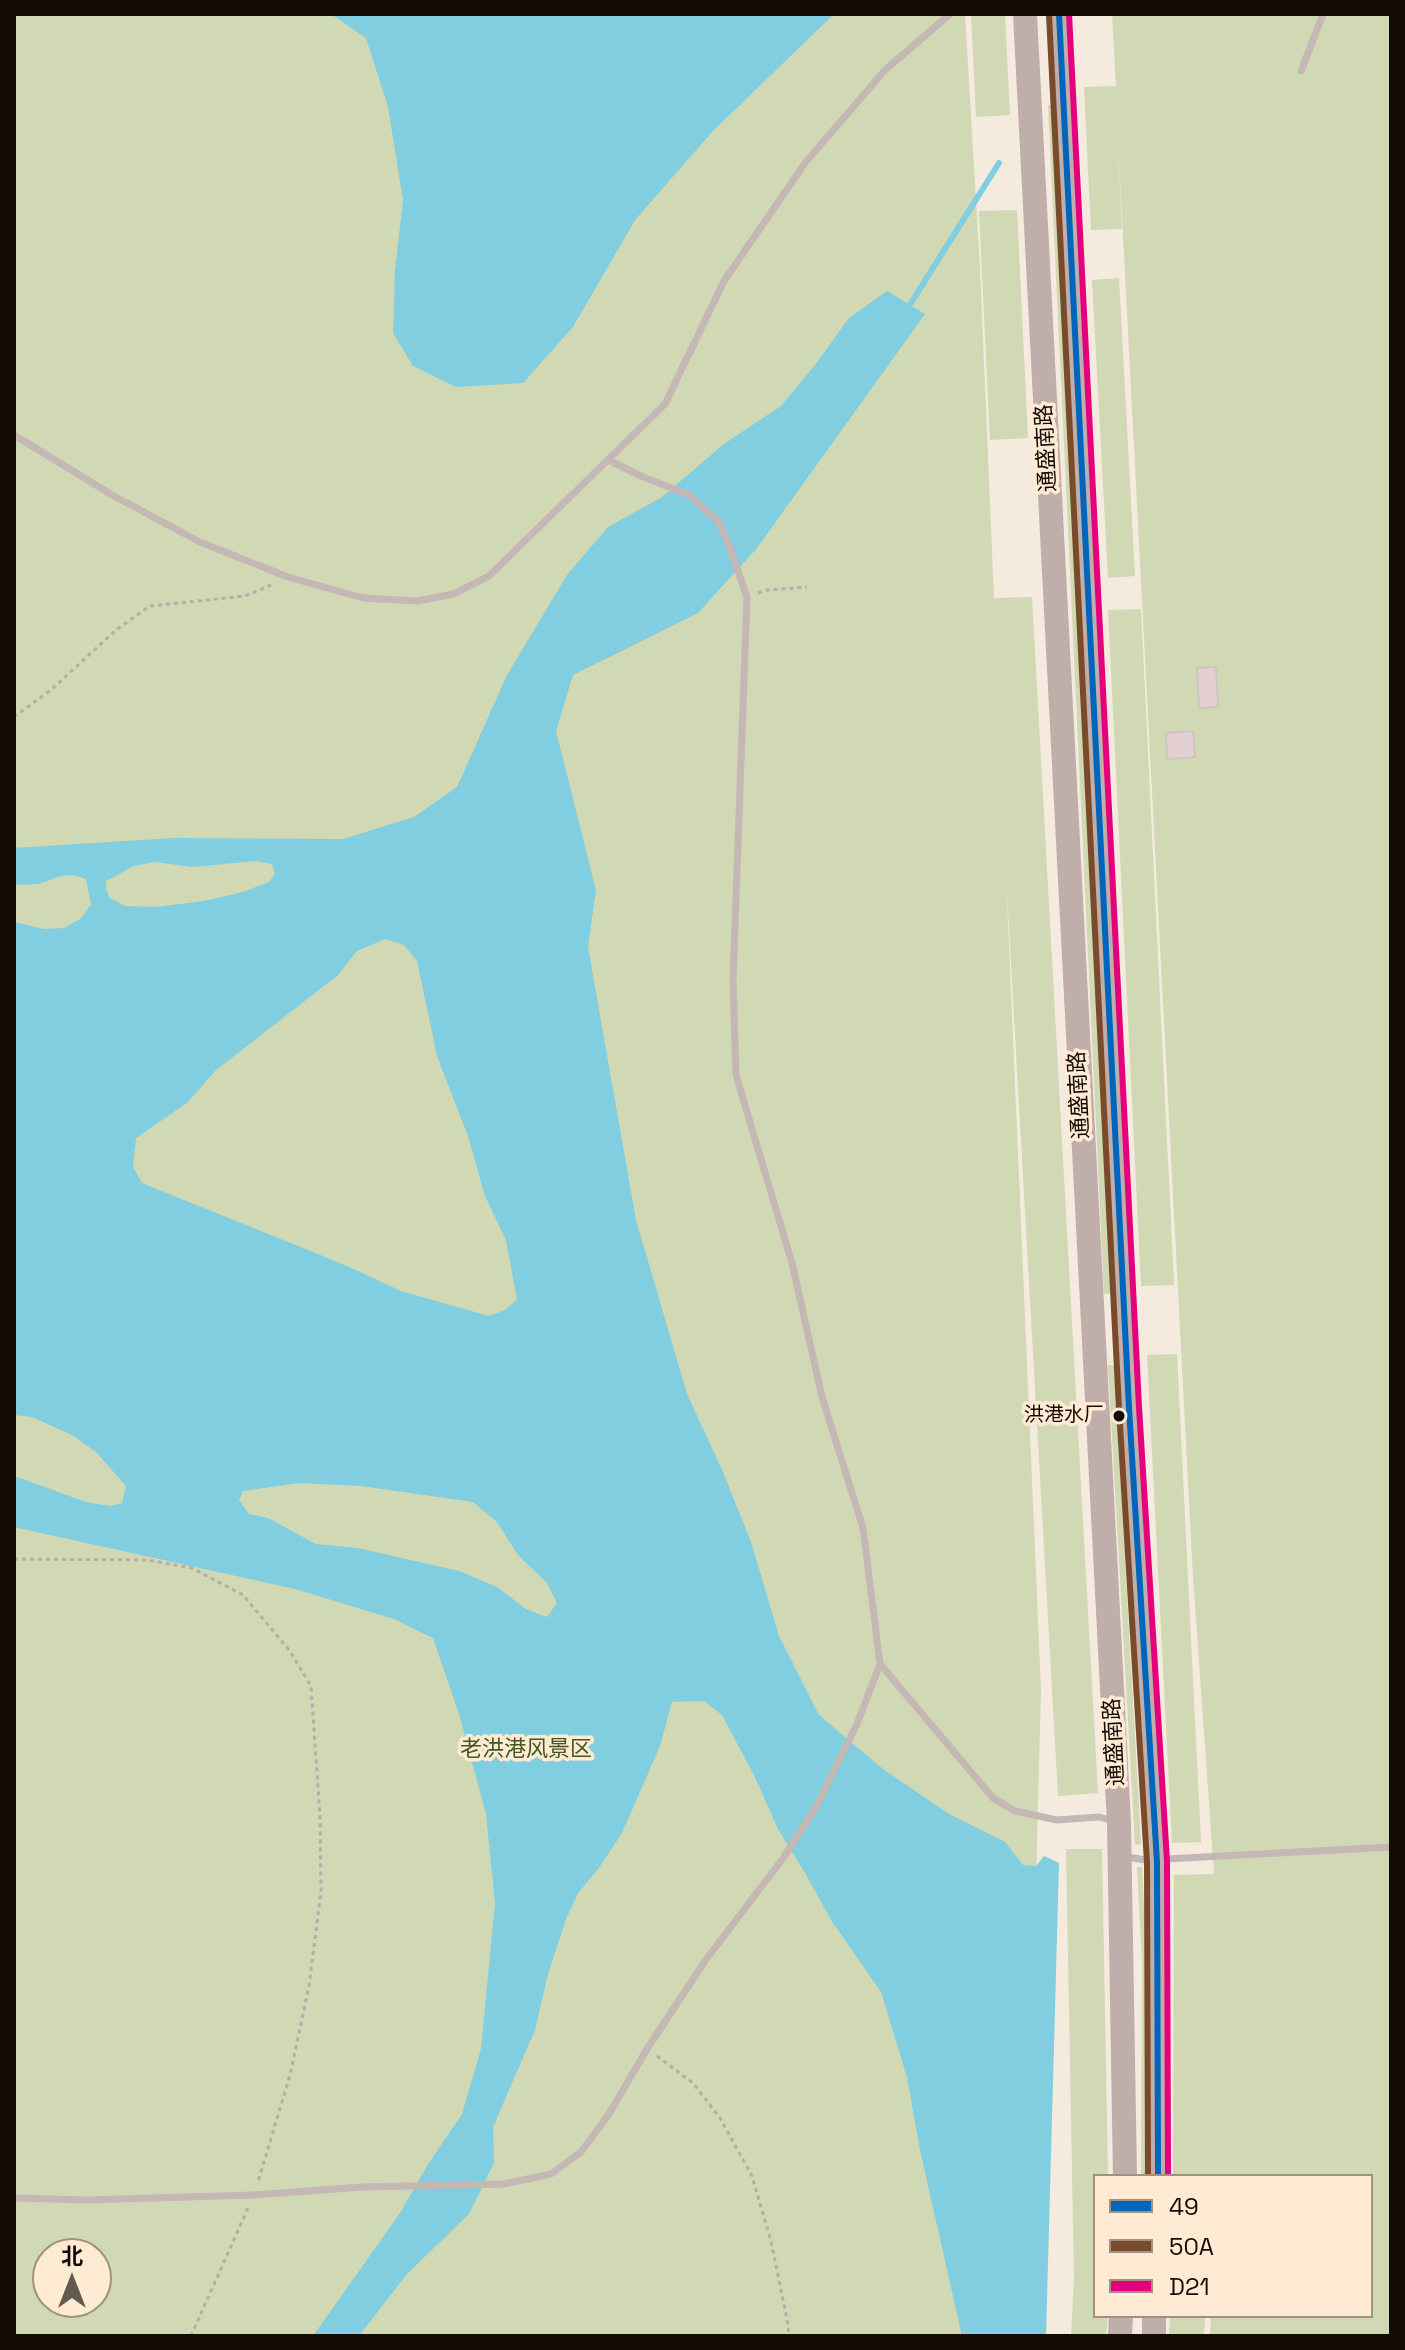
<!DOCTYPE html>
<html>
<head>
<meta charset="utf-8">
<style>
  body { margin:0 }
  #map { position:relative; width:1405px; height:2350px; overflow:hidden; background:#f5eade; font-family:"Space Grotesk","Noto Sans SC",sans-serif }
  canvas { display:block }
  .frame { position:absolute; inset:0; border:16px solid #140c04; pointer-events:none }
  .legend { position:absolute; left:1093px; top:2174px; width:280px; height:144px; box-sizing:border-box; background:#ffead4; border:2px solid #a19181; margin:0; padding:10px 14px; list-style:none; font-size:24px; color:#140c04 }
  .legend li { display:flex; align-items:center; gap:16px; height:40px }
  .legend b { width:40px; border:2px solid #a19181 }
  .north { position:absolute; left:32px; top:2238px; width:80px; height:80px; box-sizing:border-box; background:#ffead4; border:2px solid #a19181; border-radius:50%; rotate:0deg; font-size:22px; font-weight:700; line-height:32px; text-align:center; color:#140c04 }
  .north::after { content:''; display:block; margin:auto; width:28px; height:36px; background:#635a50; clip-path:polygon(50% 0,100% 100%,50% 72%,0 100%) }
</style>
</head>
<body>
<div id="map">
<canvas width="1405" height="2350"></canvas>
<div class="frame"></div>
<ul class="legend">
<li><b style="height:10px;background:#0065bd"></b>49</li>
<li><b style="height:10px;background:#7a4b2a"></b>50A</li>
<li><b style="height:10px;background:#e5007d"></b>D21</li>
</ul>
<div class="north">北</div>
</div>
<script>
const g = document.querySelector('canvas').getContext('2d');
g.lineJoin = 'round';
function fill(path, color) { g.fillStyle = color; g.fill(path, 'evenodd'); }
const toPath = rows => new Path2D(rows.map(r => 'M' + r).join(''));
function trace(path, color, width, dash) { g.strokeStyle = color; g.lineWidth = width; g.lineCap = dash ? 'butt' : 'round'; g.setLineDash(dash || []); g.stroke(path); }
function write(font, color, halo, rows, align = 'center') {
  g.font = font + ' "Space Grotesk","Noto Sans SC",sans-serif'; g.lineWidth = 7; g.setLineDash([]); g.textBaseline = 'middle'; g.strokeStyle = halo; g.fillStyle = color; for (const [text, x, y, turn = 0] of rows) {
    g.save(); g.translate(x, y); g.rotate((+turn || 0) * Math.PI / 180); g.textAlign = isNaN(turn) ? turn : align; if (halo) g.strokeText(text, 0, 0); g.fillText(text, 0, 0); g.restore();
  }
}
const green = toPath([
  [14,14,965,14,980,268,994,598,1032,597,1098,1793,1058,1796,1006,875,1041,1690,1024,2336,14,2336],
  [48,2254,96,2254,96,2302,48,2302],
  [971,14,1005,14,1010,115,976,117],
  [1112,14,1391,14,1391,2336,1210,2336,1211,2316,1371,2316,1371,2176,1173,2176,1174,1875,1214,1874,1193,1577,1117,121,1122,229,1091,230,1084,87,1116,86],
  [1048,105,1054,105,1111,1294,1104,1294],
  [1017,210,1028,438,990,440,979,211],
  [1119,278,1135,576,1108,578,1092,280],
  [1141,609,1174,1285,1141,1286,1108,610],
  [1177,1354,1201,1842,1172,1843,1147,1355],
  [1108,1365,1114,1365,1141,1844,1135,1845],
  [1066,1849,1102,1849,1108,2176,1095,2176,1095,2316,1108,2316,1106,2336,1071,2336,1074,2279],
  [1137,1867,1142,1867,1147,1963,1148,2176,1141,2176,1142,1964],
  [1170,2316,1205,2316,1204,2336,1169,2336]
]);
const water = toPath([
  [331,14,834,14,712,132,635,220,573,327,523,383,456,387,413,366,393,333,395,271,403,200,388,107,366,38],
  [887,291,925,314,757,548,698,613,573,675,556,731,596,890,588,947,636,1220,687,1394,723,1472,751,1542,779,1636,819,1715,883,1769,949,1814,1005,1842,1023,1865,1036,1866,1044,1856,1059,1863,1046,2336,962,2336,920,2150,907,2077,881,1992,831,1920,805,1873,778,1829,754,1775,722,1715,704,1701,672,1702,660,1746,622,1833,599,1868,578,1893,566,1919,548,1974,535,2030,493,2127,494,2163,469,2214,406,2275,359,2336,313,2336,400,2213,427,2166,462,2114,481,2049,495,1903,486,1814,459,1714,433,1638,394,1619,295,1589,14,1527,14,1476,86,1502,110,1506,122,1503,126,1486,96,1452,72,1435,32,1417,14,1415,14,922,44,929,64,928,80,919,91,905,86,879,74,875,60,876,39,884,14,885,14,848,173,838,343,839,414,817,457,787,507,675,567,575,608,527,662,497,724,444,781,406,818,361,849,318],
  [255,861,272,864,275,874,269,882,243,892,204,901,157,907,125,906,110,898,106,889,106,881,134,866,155,862,193,867],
  [385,939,404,945,417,961,437,1056,468,1136,485,1196,506,1240,517,1300,505,1310,489,1316,401,1291,345,1265,142,1183,133,1167,136,1138,188,1102,215,1071,338,975,357,951],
  [299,1483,361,1486,473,1502,497,1522,518,1555,547,1583,557,1603,547,1617,526,1609,497,1587,459,1571,358,1548,316,1544,268,1518,249,1514,239,1500,243,1491]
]);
const stream = toPath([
  [911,303,999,163]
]);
const building = toPath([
  [1216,667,1218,707,1199,708,1197,668,1216,667],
  [1193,731,1195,757,1167,759,1166,733,1193,731]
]);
const path = toPath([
  [758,593,767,590,807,587],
  [14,717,52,689,116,630,150,606,245,596,271,585],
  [14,1559,148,1560,192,1568,243,1595,289,1650,311,1686,320,1816,321,1891,309,1986,290,2075,258,2182],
  [657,2056,693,2083,720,2118,752,2176,771,2241,787,2319,789,2336],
  [191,2336,248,2208]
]);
const service = toPath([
  [1301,71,1323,14],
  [14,435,114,496,200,542,288,577,363,598,418,601,453,594,489,576,665,404,724,281,805,163,885,70,950,14],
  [608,460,643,477,689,495,718,521,729,545,747,597,733,980,736,1075,792,1263,822,1397,863,1528,880,1664,993,1798,1015,1811,1057,1820,1099,1817,1113,1821],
  [1122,1856,1157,1862,1166,1859,1391,1847],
  [14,2198,86,2200,253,2195,363,2187,504,2184,551,2174,581,2152,609,2114,647,2049,705,1961,784,1857,817,1805,857,1724,880,1664]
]);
const primary = toPath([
  [1025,14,1119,1823,1125,2176],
  [1059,14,1129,1408,1157,1862,1158,2176],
  [1120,2336,1121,2316],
  [1154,2336,1154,2316]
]);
const bus1 = toPath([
  [1059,14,1129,1408,1157,1862,1158,2176]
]);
const bus2 = toPath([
  [1049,15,1119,1409,1147,1862,1148,2176]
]);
const bus3 = toPath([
  [1069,14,1139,1407,1167,1861,1168,2176]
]);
const markers = [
  [1119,1416,7,"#140c04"]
];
const busNames = [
  ["洪港水厂",1104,1416]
];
const streetNames = [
  ["通盛南路",1047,448,-93],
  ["通盛南路",1080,1095,-93],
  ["通盛南路",1115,1742,-93]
];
const parkNames = [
  ["老洪港风景区",526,1750]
];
fill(green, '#d0d8b4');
fill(water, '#80cedf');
trace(stream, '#80cedf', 6);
fill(building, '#e4d0d3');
trace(building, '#d0c4c2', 2);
trace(path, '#b7aca7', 3, [4, 4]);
trace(service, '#c5b7b4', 7);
trace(primary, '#bfaea9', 24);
trace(bus1, '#0065bd', 6);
trace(bus2, '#7a4b2a', 6);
trace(bus3, '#e5007d', 6);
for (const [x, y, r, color] of markers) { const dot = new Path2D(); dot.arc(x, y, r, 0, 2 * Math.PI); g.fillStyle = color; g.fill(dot); trace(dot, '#ffead4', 3); }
write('20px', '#140c04', '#ffead4', busNames, 'right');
write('22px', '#140c04', '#ffead4', streetNames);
write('22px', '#44571f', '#ffead4', parkNames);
</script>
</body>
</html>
